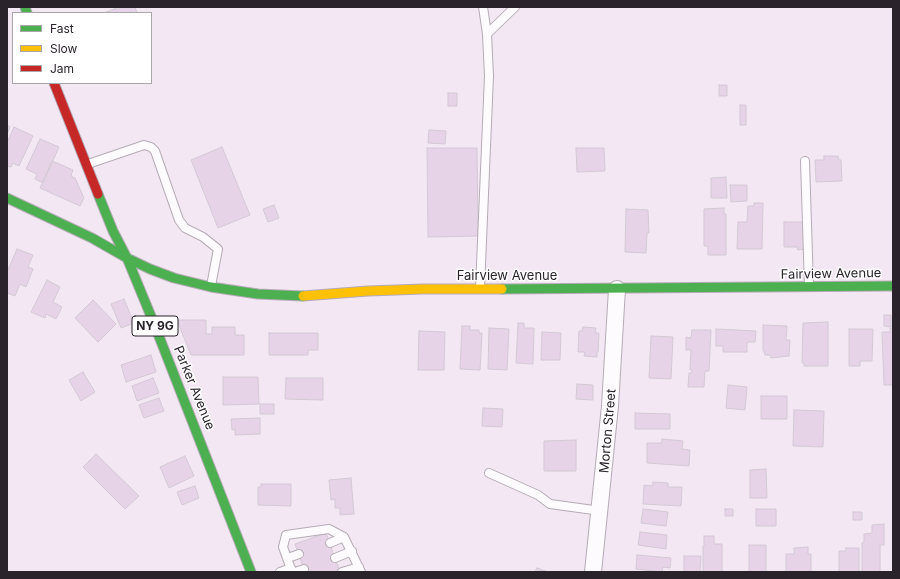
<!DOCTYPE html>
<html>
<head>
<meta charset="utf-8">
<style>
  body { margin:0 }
  #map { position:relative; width:900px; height:579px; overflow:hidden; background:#f3e7f4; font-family:Inter,sans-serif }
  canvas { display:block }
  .frame { position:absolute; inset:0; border:8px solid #2b232c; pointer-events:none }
  .legend { position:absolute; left:12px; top:12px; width:140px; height:72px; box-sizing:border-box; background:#fff; border:1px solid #aaa7ab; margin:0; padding:5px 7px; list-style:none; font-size:12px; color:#2b232c }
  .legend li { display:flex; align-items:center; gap:8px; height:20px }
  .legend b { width:20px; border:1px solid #aaa7ab }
</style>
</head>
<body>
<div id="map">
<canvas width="900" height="579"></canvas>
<div class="frame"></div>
<ul class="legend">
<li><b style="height:5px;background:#4caf50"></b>Fast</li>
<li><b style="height:5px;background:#ffc107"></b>Slow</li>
<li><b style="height:5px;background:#c62828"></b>Jam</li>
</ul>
</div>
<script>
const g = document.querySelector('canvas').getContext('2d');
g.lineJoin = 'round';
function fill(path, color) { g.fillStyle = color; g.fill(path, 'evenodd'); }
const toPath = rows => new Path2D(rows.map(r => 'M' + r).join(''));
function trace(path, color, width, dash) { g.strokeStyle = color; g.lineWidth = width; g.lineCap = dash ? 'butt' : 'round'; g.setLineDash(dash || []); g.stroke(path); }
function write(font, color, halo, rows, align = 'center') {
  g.font = font + ' Inter,sans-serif'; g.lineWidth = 3; g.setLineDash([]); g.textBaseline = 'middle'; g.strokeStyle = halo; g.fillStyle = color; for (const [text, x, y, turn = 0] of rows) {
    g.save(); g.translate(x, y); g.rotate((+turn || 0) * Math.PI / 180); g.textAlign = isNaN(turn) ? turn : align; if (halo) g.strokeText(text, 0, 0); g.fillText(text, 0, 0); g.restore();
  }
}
const building = toPath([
  [119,7,135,7,137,13,104,13,119,7],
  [719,85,727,85,727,96,719,96,719,85],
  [448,93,457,93,457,106,448,106,448,93],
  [740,105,746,105,746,125,740,125,740,105],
  [7,125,10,127,7,134,7,125],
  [14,127,33,136,19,166,13,163,11,167,7,166,7,143,14,127],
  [429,130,446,131,445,144,428,143,429,130],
  [40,139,59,147,43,183,35,179,37,174,26,169,40,139],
  [222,147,250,215,218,228,191,160,222,147],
  [427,148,477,148,478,236,428,237,427,148],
  [576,148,604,148,605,171,577,172,576,148],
  [824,156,838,156,839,160,841,160,842,181,816,182,815,160,824,160,824,156],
  [52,161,73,170,71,176,75,178,84,198,80,206,40,188,52,161],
  [726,177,727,198,711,198,711,178,726,177],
  [730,185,747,185,747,201,731,202,730,185],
  [754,203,763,203,762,249,737,249,738,222,747,222,748,206,754,206,754,203],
  [274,205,279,218,268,222,263,209,274,205],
  [724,208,724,214,726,214,726,255,708,255,708,246,704,246,704,209,724,208],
  [626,209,648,210,649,233,647,233,646,253,625,252,626,209],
  [784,222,805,222,806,249,798,250,797,247,784,247,784,222],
  [17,249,33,255,28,267,33,269,26,287,20,284,15,296,7,293,7,272,17,249],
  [47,280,60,287,53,302,62,307,56,319,46,314,45,318,31,312,47,280],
  [124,299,134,323,121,328,111,304,124,299],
  [93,300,116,324,98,342,75,318,93,300],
  [884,315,891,315,891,327,884,326,884,315],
  [177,320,206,320,206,334,212,334,212,327,235,327,235,335,244,335,244,355,191,355,177,320],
  [828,322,828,366,804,366,804,363,802,363,803,323,828,322],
  [518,323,524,323,524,328,534,328,533,364,516,363,518,323],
  [763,325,787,326,786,340,790,340,789,356,771,358,770,355,765,355,764,351,763,351,763,325],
  [462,326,470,326,470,330,479,330,479,333,482,333,480,370,460,369,462,326],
  [583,327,596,328,595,333,599,333,598,352,597,352,597,357,584,356,585,352,578,352,579,331,582,331,583,327],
  [489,328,509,329,507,370,488,369,489,328],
  [890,328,893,328,893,385,884,385,882,332,890,332,890,328],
  [716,329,756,331,755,342,747,342,747,352,723,352,723,346,716,346,716,329],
  [849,329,873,329,872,361,860,361,860,366,849,366,849,329],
  [692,330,711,330,709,371,705,371,704,387,688,387,689,373,692,373,692,370,690,370,691,350,686,350,686,337,691,338,692,330],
  [419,331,445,332,444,370,418,370,419,331],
  [542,332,561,333,560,360,541,360,542,332],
  [269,333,318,333,318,350,308,350,308,355,269,355,269,333],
  [651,336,673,337,671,379,649,378,651,336],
  [151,355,156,372,126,382,121,365,151,355],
  [83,372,95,392,81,401,69,380,83,372],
  [223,377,258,377,259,404,223,405,223,377],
  [153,378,159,393,137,401,132,386,153,378],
  [286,378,323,378,323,400,285,399,286,378],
  [577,384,593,385,593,400,576,399,577,384],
  [728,385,747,387,745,410,726,408,728,385],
  [761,396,787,396,787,419,761,419,761,396],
  [159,398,164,411,144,418,139,405,159,398],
  [260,404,274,404,274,414,260,414,260,404],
  [483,408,503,409,502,427,482,426,483,408],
  [794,410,824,411,823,447,793,446,794,410],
  [635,413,670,414,670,429,635,429,635,413],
  [260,418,260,434,235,435,235,429,232,430,231,419,260,418],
  [662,439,683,441,682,449,690,450,689,466,647,463,647,443,662,443,662,439],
  [576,440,576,471,544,471,544,441,576,440],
  [96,454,139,496,125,509,83,467,96,454],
  [185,456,194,476,169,488,160,467,185,456],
  [766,469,767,498,750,498,750,470,766,469],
  [351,478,354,514,340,515,340,508,335,508,335,499,331,500,329,480,351,478],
  [653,482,668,483,668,487,682,487,681,506,643,504,644,485,653,486,653,482],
  [261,484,291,484,291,506,258,505,258,487,261,487,261,484],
  [195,486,199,498,182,505,177,492,195,486],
  [643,509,668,512,666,526,641,523,643,509],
  [725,509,733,509,733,516,725,516,725,509],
  [756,509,776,509,776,526,756,526,756,509],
  [853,512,862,512,862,520,853,520,853,512],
  [884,524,884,545,880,545,880,572,862,572,862,543,864,542,864,534,872,533,872,525,884,524],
  [640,532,667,535,666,549,638,545,640,532],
  [326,533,340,572,305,572,295,544,326,533],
  [704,536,714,536,714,544,722,544,722,572,703,572,703,546,704,546,704,536],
  [749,545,766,545,766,572,749,572,749,545],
  [808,547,808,554,811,554,811,572,786,572,786,554,794,554,794,548,808,547],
  [846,548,859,548,859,572,839,572,839,551,846,551,846,548],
  [637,555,671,558,670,568,663,567,662,572,636,569,637,555],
  [684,556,701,556,700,572,684,572,684,556],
  [537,568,548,572,535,572,537,568]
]);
const lane = toPath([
  [487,34,515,7],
  [805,161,809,287],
  [88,164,144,145,151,147,155,151,179,220,185,228,203,237,218,249,211,286],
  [480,288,489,76,487,34,483,7],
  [489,473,538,495,550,504,601,511],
  [330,543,344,537],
  [288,558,299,554],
  [335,558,352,551],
  [280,572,291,568],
  [292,572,283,547,286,535,329,529,344,537,361,572],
  [295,572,304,569],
  [342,572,359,567]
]);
const street = toPath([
  [593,572,610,406,617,289]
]);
const fast = toPath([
  [25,7,27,13],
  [98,194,113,231,127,258,153,321,251,572],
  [7,198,92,238,127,258,150,269,174,278,211,287,258,294,303,296],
  [502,289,893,286]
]);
const slow = toPath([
  [303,296,368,291,423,289,502,289]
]);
const jam = toPath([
  [54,83,98,194]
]);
const shields = [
  [155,326,46]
];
const shieldNames = [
  ["NY 9G",155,326]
];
const streetNames = [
  ["Fairview Avenue",831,274,-1],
  ["Fairview Avenue",507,276],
  ["Parker Avenue",194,388,68],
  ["Morton Street",608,431,-85]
];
fill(building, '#e6d3e8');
trace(building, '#d2c9d3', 1);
trace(lane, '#b5abb6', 10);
trace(street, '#b5abb6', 18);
trace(fast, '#b5abb6', 11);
trace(slow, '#b5abb6', 11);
trace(jam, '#b5abb6', 11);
trace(lane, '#fdfbfd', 8);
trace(street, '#fdfbfd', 16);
trace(fast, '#4caf50', 9);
trace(slow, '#ffc107', 9);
trace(jam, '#c62828', 9);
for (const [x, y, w] of shields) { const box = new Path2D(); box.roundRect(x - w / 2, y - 10, w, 20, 3); g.fillStyle = '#fff'; g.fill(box); trace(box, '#2b232c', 1); }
write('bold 12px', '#2b232c', null, shieldNames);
write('13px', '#2b232c', '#fff', streetNames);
</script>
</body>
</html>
